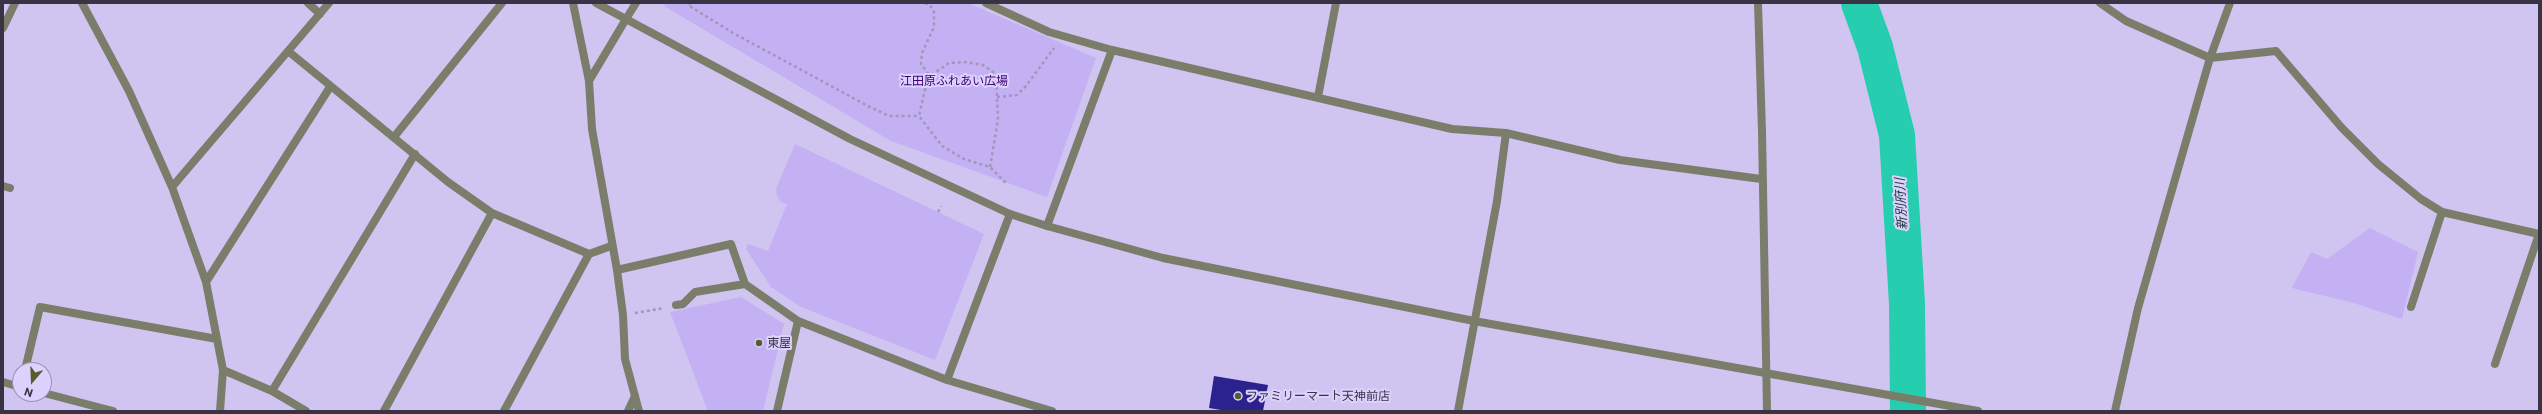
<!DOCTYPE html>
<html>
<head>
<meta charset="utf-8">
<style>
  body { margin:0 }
  #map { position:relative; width:2542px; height:414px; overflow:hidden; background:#d0c4f0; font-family:Commissioner,sans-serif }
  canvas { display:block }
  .frame { position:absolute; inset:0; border:4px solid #393445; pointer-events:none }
  .north { position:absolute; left:12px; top:362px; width:40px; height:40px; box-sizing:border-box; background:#ddd1fe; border:1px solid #9b92b4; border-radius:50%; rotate:199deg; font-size:11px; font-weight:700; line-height:16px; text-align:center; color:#393445 }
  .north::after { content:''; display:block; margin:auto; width:14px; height:18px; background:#565d2c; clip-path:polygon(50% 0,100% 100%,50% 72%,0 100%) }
</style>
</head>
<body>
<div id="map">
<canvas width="2542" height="414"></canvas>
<div class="frame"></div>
<div class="north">N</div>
</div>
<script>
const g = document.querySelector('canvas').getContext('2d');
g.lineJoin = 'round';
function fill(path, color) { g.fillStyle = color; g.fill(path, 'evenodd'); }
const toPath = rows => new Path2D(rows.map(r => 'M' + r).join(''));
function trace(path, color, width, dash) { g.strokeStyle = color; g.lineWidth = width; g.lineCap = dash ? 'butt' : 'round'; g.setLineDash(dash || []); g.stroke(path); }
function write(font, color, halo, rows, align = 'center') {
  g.font = font + ' Commissioner,"Noto Sans JP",sans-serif'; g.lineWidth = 4; g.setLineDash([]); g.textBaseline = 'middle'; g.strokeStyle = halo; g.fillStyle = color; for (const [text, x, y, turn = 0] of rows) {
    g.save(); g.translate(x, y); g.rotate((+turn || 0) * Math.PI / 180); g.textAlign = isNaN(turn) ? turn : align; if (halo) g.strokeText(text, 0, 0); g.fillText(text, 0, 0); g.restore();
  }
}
const green = toPath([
  [666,3,968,3,1096,58,1047,197,891,141,664,6],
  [795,144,984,234,935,360,801,307,771,287,746,249,748,244,768,251,787,204,781,202,777,196,776,189],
  [2370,228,2418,252,2402,319,2354,303,2292,288,2311,252,2327,259],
  [741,297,784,324,763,411,708,411,670,312]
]);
const river = toPath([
  [1859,3,1875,47,1897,135,1907,304,1908,411]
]);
const building = toPath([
  [1214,376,1268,385,1263,411,1227,411,1209,408]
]);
const path = toPath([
  [691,3,688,5,733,33,868,106,889,116,919,116],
  [925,3,930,5,934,12,934,27,922,53,921,64,930,76],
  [997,97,1017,95,1026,86,1054,48],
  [990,167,998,120,996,74,983,65,966,62,949,63,930,76,926,85,919,116,942,146,964,159,990,167,1006,183],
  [938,212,941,206],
  [635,313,664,308]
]);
const minor = toPath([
  [82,3,129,91,172,187,206,282,223,370,220,411],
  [308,3,320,14],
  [573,3,589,81,592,129,617,270,623,315,625,359,639,411],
  [986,3,1049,32,1112,50,1452,129,1506,133,1620,160,1761,179],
  [1758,3,1762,132,1767,411],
  [2100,3,2126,21,2210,58,2276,51,2342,128,2378,164,2421,199,2442,212,2539,234],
  [3,28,15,3],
  [288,51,448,182,492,213,589,254,611,246],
  [589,81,626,19],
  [1318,97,1336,3],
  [394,137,502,3],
  [3,186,10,188],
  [172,187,329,3],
  [1047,226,1112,50],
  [617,270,731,244,745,284,798,321,947,380,1052,411],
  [206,282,330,87],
  [676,305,683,304,695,292,745,284],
  [2411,307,2442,212],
  [2495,364,2539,234],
  [25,370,40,307,217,339],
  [223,370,272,391,306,411],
  [947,380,1010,214],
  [3,382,20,387],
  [272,391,415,154],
  [44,393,113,411],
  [384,411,492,213],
  [504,411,589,254],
  [628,411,635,396],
  [777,411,798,321],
  [1458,411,1497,201,1506,133],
  [2115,411,2138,308,2210,58,2230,3]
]);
const tertiary = toPath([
  [596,3,850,139,1010,214,1047,226,1163,258,1474,321,1978,411],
  [626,19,636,3]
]);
const markers = [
  [759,343,4,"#565d2c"],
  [1238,396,4,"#565d2c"]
];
const parkNames = [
  ["江田原ふれあい広場",954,81]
];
const poiNames = [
  ["東屋",767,343],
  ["ファミリーマート天神前店",1246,396]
];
const waterNames = [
  ["新別府川",1901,204,-93]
];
fill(green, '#c3b1f4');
trace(river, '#26cdaf', 36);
fill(building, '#2b228e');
trace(path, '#a197bb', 2.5, [3, 3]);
trace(minor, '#797d6a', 8);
trace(tertiary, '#797d6a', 8);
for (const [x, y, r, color] of markers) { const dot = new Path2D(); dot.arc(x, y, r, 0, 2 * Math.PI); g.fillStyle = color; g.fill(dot); trace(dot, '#ddd1fe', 1.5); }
write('12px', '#3a0371', '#ddd1fe', parkNames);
write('12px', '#393445', '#ddd1fe', poiNames, 'left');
write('italic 13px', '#1c3b34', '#ddd1fe', waterNames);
</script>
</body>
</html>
